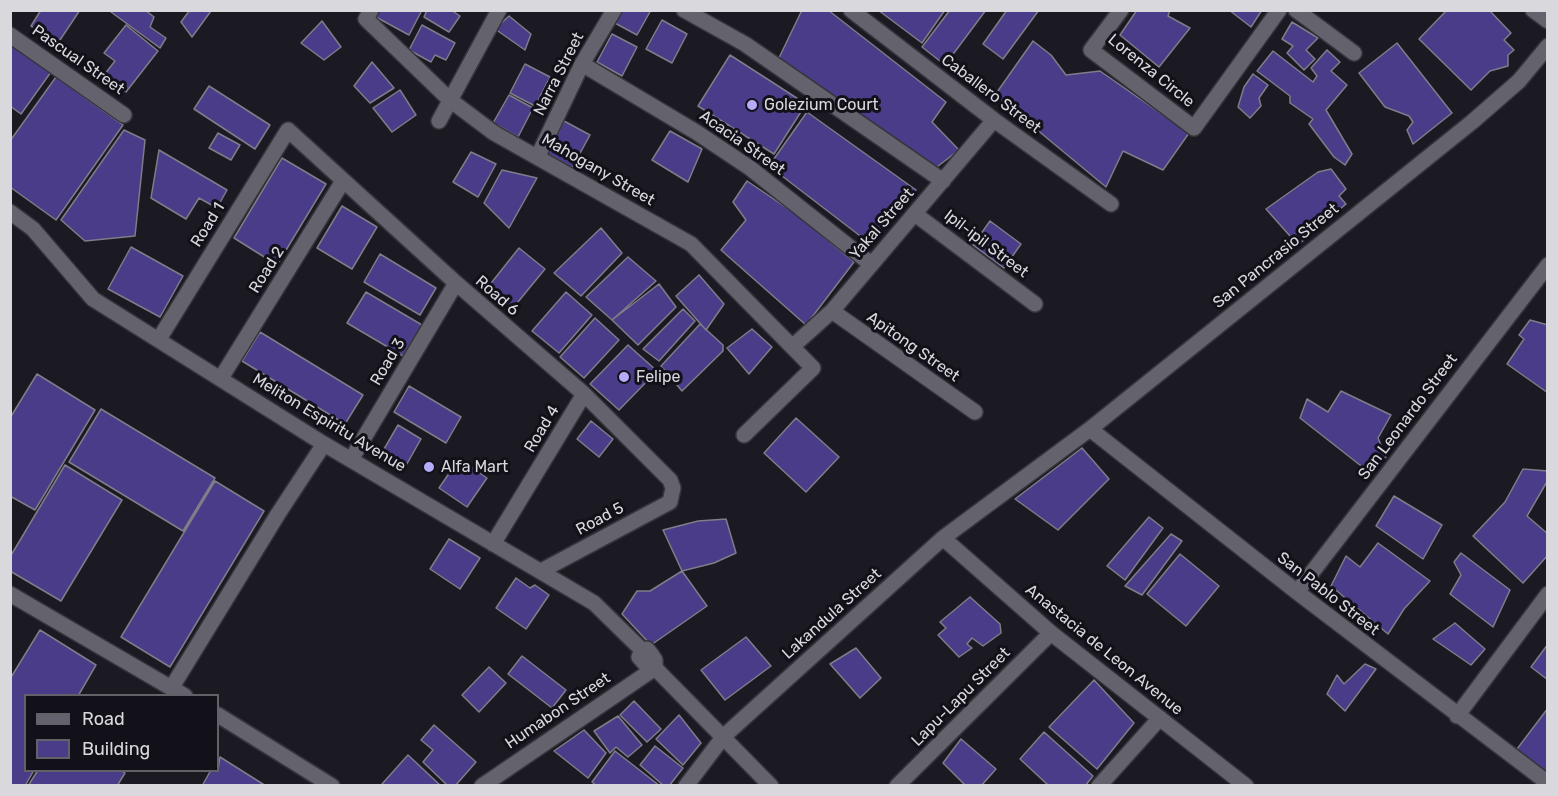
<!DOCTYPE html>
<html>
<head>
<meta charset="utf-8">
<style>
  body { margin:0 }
  #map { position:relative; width:1558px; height:796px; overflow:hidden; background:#1b1a23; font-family:Rubik,sans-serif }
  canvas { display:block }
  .frame { position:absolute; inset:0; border:12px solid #d8d8dd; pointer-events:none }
  .legend { position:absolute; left:24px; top:694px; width:195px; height:78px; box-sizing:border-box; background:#121119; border:2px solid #616167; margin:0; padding:8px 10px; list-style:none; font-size:18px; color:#d8d8dd }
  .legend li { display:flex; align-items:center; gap:12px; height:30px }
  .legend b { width:30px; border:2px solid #616167 }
</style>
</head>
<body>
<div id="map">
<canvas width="1558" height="796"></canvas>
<div class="frame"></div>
<ul class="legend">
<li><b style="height:8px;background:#63626d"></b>Road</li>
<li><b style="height:16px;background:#4a3c88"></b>Building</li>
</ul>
</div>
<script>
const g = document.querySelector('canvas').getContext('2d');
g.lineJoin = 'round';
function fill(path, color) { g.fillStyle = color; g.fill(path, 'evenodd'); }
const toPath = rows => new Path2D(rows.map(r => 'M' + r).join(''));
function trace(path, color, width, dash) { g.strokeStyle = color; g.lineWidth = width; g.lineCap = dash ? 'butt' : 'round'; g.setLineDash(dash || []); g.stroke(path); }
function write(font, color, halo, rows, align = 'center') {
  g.font = font + ' Rubik,sans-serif'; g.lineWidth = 6; g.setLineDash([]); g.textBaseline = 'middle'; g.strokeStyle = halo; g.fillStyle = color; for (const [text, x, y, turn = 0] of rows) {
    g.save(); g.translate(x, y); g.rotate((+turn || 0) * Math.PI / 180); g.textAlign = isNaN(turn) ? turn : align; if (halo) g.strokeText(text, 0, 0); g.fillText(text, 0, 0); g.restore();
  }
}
const building = toPath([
  [41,10,80,10,58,43,31,26,41,10],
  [113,10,145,10,154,17,150,27,166,38,160,48,111,12,113,10],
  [190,10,211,11,192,37,181,22,190,10],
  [377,10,419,10,421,12,409,35,374,16,377,10],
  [427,10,451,10,460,16,449,32,424,17,427,10],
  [619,10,651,10,637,35,613,22,619,10],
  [802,10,828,10,946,102,932,122,959,150,933,170,777,62,802,10],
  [878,10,945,10,922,43,878,10],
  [950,10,986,10,945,65,922,47,950,10],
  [1007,10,1039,10,1003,59,983,44,1007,10],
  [1137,10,1170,10,1168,16,1190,28,1159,67,1120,35,1137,10],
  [1229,10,1262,10,1251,27,1229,10],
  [1447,10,1489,10,1511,33,1504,40,1514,50,1508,55,1508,66,1490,71,1471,90,1419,39,1447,10],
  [509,16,531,34,525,50,495,29,509,16],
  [662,20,687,34,672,63,646,49,662,20],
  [322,21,341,47,324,60,301,43,322,21],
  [1292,22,1318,38,1306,50,1315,59,1304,70,1287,53,1293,46,1282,39,1292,22],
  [126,25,158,51,126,92,104,75,115,61,104,53,126,25],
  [422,25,455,43,446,60,435,55,431,62,409,50,422,25],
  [612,34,637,47,622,76,597,62,612,34],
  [1033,41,1051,55,1066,75,1100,71,1189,133,1163,170,1123,151,1106,187,995,95,1033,41],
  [10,43,51,72,21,114,10,106,10,43],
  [1397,43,1452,113,1413,144,1407,130,1413,122,1409,116,1385,107,1359,73,1397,43],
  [1327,50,1340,62,1331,71,1347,85,1326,110,1352,154,1345,165,1334,157,1309,124,1313,119,1290,103,1290,96,1257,71,1273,51,1313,82,1317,76,1311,68,1327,50],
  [730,55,806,104,774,154,698,106,730,55],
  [372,62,394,88,370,103,354,86,372,62],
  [525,64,550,77,535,106,510,93,525,64],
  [1253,74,1268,85,1259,98,1261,106,1250,118,1238,107,1244,87,1253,74],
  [56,77,123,125,56,220,10,187,10,141,56,77],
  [209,86,270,125,255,149,194,109,209,86],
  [400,90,416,115,392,132,373,108,400,90],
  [509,95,533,108,518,137,493,123,509,95],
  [807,112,916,190,868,242,769,166,807,112],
  [564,121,590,135,572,168,548,154,564,121],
  [124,130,145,140,135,236,85,241,61,220,124,130],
  [670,131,702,149,688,182,652,160,670,131],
  [218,133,240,145,231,160,209,148,218,133],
  [159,150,227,190,217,208,199,198,186,219,151,198,159,150],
  [471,152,496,164,478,197,453,182,471,152],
  [282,158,326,184,277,265,234,238,282,158],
  [1331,169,1346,189,1339,196,1346,204,1298,245,1266,209,1318,172,1331,169],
  [502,170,537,178,509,228,484,203,502,170],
  [747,181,796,214,854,262,806,325,721,250,746,220,733,202,747,181],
  [342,206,377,227,352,269,317,248,342,206],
  [990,221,1021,244,1004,268,973,245,990,221],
  [601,228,622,253,581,296,554,273,601,228],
  [131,247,183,276,160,317,108,289,131,247],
  [519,248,545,269,513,308,488,287,519,248],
  [380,254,436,288,420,315,364,282,380,254],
  [628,257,656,281,612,320,586,297,628,257],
  [699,275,724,304,706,330,676,296,699,275],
  [659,284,676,307,638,345,612,320,659,284],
  [366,292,422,325,403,356,347,323,366,292],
  [566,292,592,315,559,353,532,331,566,292],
  [683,309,695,321,659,361,643,349,683,309],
  [595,318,619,340,584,378,560,357,595,318],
  [1530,320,1548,325,1548,393,1507,364,1524,339,1519,335,1530,320],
  [700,324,723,345,723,351,682,391,661,366,700,324],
  [752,329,772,347,749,374,727,348,752,329],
  [260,332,363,395,345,424,242,361,260,332],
  [628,345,657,371,619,410,590,384,628,345],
  [37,374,95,410,35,510,10,496,10,418,37,374],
  [409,386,461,417,446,443,394,412,409,386],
  [1341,391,1391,415,1378,438,1386,457,1365,469,1300,418,1307,399,1328,412,1341,391],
  [101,409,215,478,183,531,69,462,101,409],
  [796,418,839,457,806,492,764,453,796,418],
  [591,421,613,439,599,457,577,439,591,421],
  [398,425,421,439,404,469,380,456,398,425],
  [1082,448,1109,479,1058,530,1015,499,1082,448],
  [459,459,487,478,467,507,439,488,459,459],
  [65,465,122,500,61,601,10,571,10,557,65,465],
  [1523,469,1548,471,1548,480,1527,516,1548,534,1548,555,1523,583,1473,536,1505,502,1523,469],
  [215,481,264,511,170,667,121,637,215,481],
  [1394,496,1442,525,1423,559,1376,526,1394,496],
  [1149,517,1163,528,1125,580,1107,566,1149,517],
  [726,519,736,553,714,563,682,571,663,530,698,521,726,519],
  [1171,534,1182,541,1142,595,1125,586,1171,534],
  [449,539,480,558,460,589,430,569,449,539],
  [1378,543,1430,581,1404,609,1388,634,1331,586,1346,556,1360,567,1378,543],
  [1461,553,1510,590,1493,627,1450,594,1461,575,1454,562,1461,553],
  [1180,554,1219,586,1186,626,1147,594,1180,554],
  [682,571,707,606,651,645,622,614,637,591,650,591,682,571],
  [516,578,530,588,535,585,549,595,526,629,496,608,516,578],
  [970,597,1000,624,1001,633,983,646,972,638,967,644,972,648,959,657,938,635,946,628,940,622,970,597],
  [1455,623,1485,649,1471,665,1433,639,1455,623],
  [40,630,96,665,78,696,26,696,26,770,34,770,25,786,10,786,10,679,40,630],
  [746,637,771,666,725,700,701,670,746,637],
  [1548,644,1548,680,1531,667,1548,644],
  [856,648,881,678,860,698,830,664,856,648],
  [522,656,566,690,552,708,508,674,522,656],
  [1365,664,1376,669,1345,711,1327,694,1337,675,1344,684,1365,664],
  [489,667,506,683,479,712,462,695,489,667],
  [1094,680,1134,723,1097,769,1049,727,1094,680],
  [634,701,661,729,647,742,620,715,634,701],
  [1548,708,1548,778,1514,753,1548,708],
  [679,715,701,743,683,765,656,739,679,715],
  [618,716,642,745,628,757,616,747,610,753,594,731,618,716],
  [434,725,476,762,455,786,448,786,423,762,433,750,421,740,434,725],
  [584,730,606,753,588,778,554,751,584,730],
  [1044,732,1093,776,1085,786,1049,786,1020,759,1044,732],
  [961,739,996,769,981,786,966,786,943,763,961,739],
  [655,746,683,768,669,786,664,786,640,765,655,746],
  [615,751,660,786,597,786,592,782,615,751],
  [408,755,441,786,384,786,382,784,408,755],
  [220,757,266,786,202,786,211,770,218,770,220,757],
  [38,770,121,770,125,773,117,786,28,786,38,770]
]);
const minor = toPath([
  [371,10,366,19,450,100,494,133,691,244,813,368,744,435],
  [684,10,745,44,943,181],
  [851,10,994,120,1111,204],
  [1121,10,1091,50,1194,128,1279,10],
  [1296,10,1354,53],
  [1533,10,1548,21],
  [10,35,124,115],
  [582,64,696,132,750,168,871,264],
  [439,121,499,10],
  [538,156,582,64,614,10],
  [10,212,33,229,93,299,324,444,594,603,642,650,647,649,651,654,655,660,655,668],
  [915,214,1035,304],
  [832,311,975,412],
  [159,339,288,130,456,283,584,394,670,480,673,488,670,502,541,571],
  [793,346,832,311,994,120],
  [221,378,343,181],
  [1090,429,1297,592,1548,783],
  [352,458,456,283],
  [943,538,1051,633,1246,786],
  [493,544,584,394],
  [1297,592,1548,265],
  [10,594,185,696],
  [642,650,639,657,647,666,655,668,771,786],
  [172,687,278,514,324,444],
  [218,715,332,786],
  [1457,716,1548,594],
  [482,786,655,668],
  [686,786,724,736,943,538,1090,429,1472,122,1519,81,1548,46],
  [897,786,1051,633],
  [1099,786,1160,718]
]);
const markers = [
  [752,105,6,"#b4acf9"],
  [624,377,6,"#b4acf9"],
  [429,467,6,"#b4acf9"]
];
const streetNames = [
  ["Pascual Street",78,60,35],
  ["Lorenza Circle",1151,71,39],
  ["Narra Street",559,74,-63],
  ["Caballero Street",991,94,37],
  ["Acacia Street",742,143,35],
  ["Mahogany Street",598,170,30],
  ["Yakal Street",882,224,-49],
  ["Road 1",208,225,-58],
  ["Ipil-ipil Street",986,244,37],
  ["San Pancrasio Street",1276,256,-39],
  ["Road 2",267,270,-58],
  ["Road 6",497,296,41],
  ["Apitong Street",913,347,35],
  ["Road 3",388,362,-59],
  ["San Leonardo Street",1408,417,-53],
  ["Meliton Espiritu Avenue",329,423,31],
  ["Road 4",542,429,-59],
  ["Road 5",600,519,-28],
  ["San Pablo Street",1328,594,38],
  ["Lakandula Street",832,614,-42],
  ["Anastacia de Leon Avenue",1104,650,39],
  ["Lapu-Lapu Street",961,697,-45],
  ["Humabon Street",558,711,-34]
];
const poiNames = [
  ["Golezium Court",764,105],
  ["Felipe",636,377],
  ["Alfa Mart",441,467]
];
fill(building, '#4a3c88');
trace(building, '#7e7d88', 1.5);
trace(minor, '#34343a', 18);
trace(minor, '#63626d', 15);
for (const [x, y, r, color] of markers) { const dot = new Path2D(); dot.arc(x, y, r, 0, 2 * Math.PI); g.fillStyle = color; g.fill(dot); trace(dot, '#121119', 2); }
write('16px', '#d8d8dd', '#121119', streetNames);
write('16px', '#d8d8dd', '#121119', poiNames, 'left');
</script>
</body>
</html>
